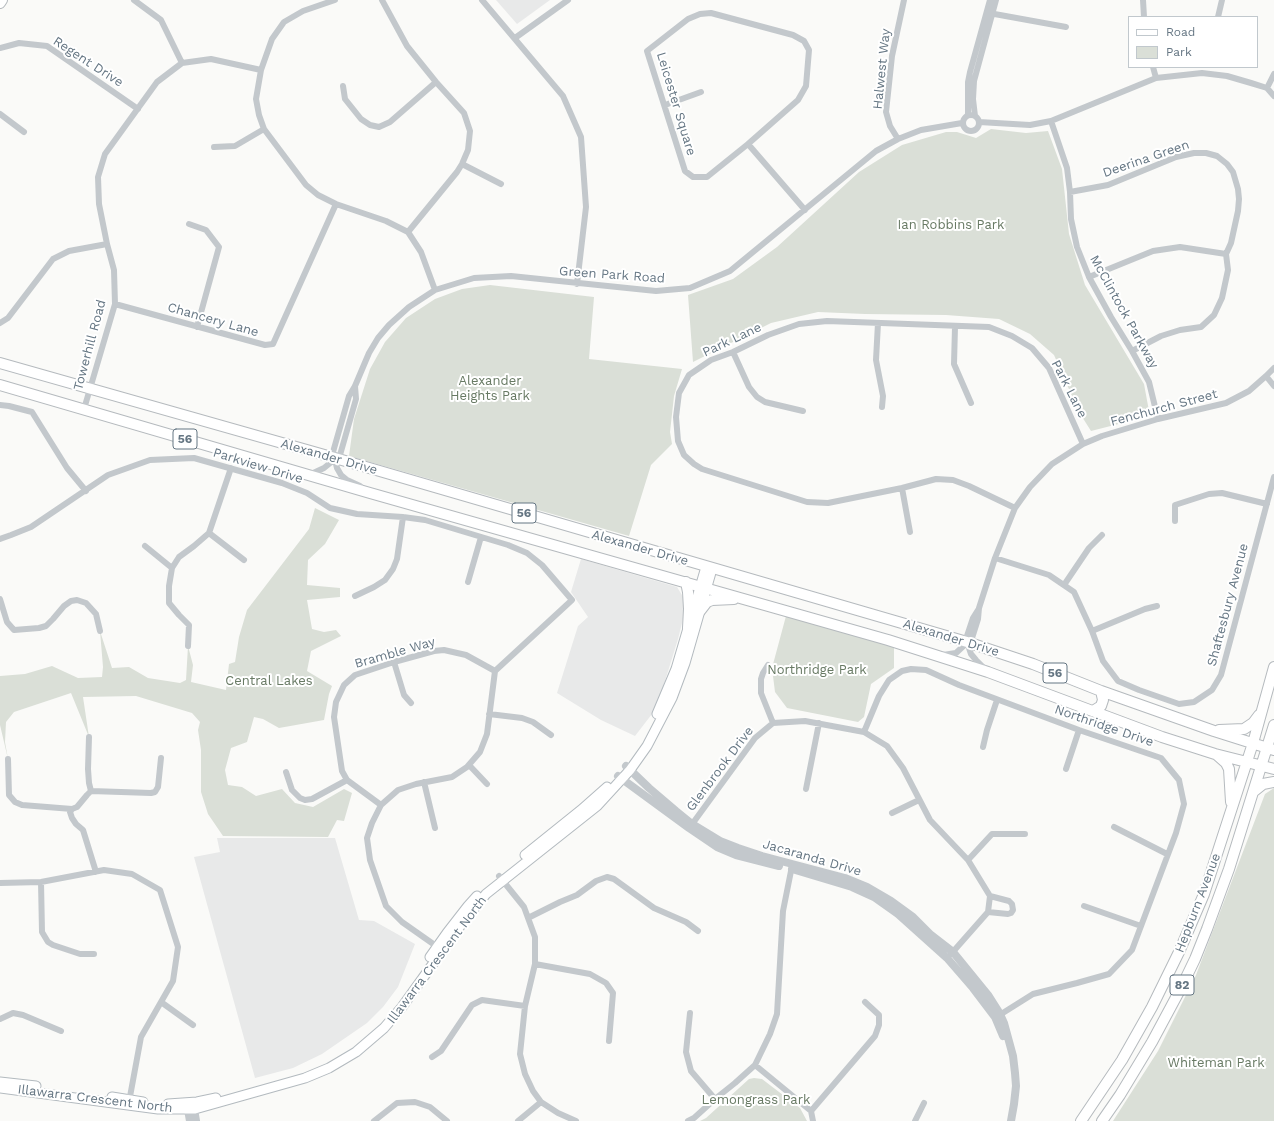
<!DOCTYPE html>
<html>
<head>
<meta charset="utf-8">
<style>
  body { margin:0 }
  #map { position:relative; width:1274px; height:1121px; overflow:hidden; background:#fafaf8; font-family:"Work Sans",sans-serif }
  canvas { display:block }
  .legend { position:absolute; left:1128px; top:16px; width:130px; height:52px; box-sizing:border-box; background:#fff; border:1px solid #c1c8cd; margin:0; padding:5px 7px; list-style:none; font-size:12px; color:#657683 }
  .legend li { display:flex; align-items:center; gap:8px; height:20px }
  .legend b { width:20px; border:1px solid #c1c8cd }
</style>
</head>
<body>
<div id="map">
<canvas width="1274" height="1121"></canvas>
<ul class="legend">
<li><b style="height:5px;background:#fff"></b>Road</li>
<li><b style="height:11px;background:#dadfd7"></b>Park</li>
</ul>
</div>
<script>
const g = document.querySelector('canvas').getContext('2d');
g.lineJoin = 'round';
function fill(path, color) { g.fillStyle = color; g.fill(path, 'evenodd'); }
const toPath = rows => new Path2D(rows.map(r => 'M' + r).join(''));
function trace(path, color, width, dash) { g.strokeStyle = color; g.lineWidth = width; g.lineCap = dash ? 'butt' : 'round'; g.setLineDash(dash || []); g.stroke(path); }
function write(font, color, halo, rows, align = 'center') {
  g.font = font + ' "Work Sans",sans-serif'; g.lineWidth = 4; g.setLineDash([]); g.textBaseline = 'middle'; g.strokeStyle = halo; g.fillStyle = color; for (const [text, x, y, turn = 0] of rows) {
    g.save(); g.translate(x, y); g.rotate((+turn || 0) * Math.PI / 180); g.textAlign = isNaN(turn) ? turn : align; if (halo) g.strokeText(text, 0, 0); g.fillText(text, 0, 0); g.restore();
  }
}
const built = toPath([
  [496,0,550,0,517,24],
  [581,559,677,587,685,600,685,611,678,639,661,694,652,714,635,736,601,720,557,693,578,626,588,617,571,592],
  [217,838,335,838,359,920,374,921,415,944,398,987,383,1007,367,1023,322,1054,293,1068,255,1078,194,857,220,852]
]);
const green = toPath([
  [991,129,1026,133,1048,131,1062,169,1069,234,1085,285,1144,384,1149,411,1142,418,1091,431,1079,412,1054,355,1030,334,999,319,946,315,865,314,818,312,771,323,693,362,688,295,733,279,777,247,859,172,902,145,946,132,957,132,976,138],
  [490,285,594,297,589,359,682,369,674,396,670,432,672,444,651,465,629,536,349,456,354,419,370,369,385,342,406,318,435,299,462,289],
  [315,508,339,520,325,544,308,560,307,585,340,588,340,597,307,600,312,629,324,632,336,630,341,636,311,651,307,671,332,686,329,694,324,720,279,728,263,719,254,717,247,742,231,748,225,770,228,785,242,787,256,796,282,789,295,803,313,807,344,789,352,793,344,821,337,820,328,837,223,836,208,814,201,792,201,750,198,730,200,722,192,713,136,696,83,697,89,737,71,693,14,712,6,722,5,742,8,759,0,725,0,676,25,674,52,666,78,678,102,677,103,667,100,631,112,668,129,667,148,678,180,683,186,680,188,646,193,665,191,682,226,690,229,664,235,662,239,637,247,610,309,529],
  [786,616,894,646,894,668,871,684,864,717,858,722,787,708,775,692,772,668],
  [1274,788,1274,1121,1113,1121,1158,1051,1196,975,1265,794],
  [754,1078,762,1079,800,1108,807,1121,700,1121,706,1118,749,1079]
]);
const minor = toPath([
  [134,0,161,20,182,63],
  [335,0,303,11,284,22,272,39,261,70,256,99,259,115,264,129,306,185,318,195,336,204,386,221,408,232,421,252,435,290],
  [382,0,407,46,436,82,464,113,470,131,468,150,462,164,457,172,408,232],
  [482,0,563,96,581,137,586,207,577,284],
  [1143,0,1144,17],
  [989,13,1066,27],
  [1218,17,1222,0],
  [515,38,568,0],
  [0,48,19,43,47,46,138,109],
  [1153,67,1156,78],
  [343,86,345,99,361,119,370,125,379,127,390,122,436,82],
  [1267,88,1274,74],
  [665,105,701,92],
  [0,114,24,132],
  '963 123a8 8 0 1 1 16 0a8 8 0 1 1-16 0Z',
  [968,115,968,82,970,72,990,0],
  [975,116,973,99,974,81,996,0],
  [1051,121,1067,168,1070,192,1071,219,1077,247,1089,277,1111,317,1132,351,1149,382,1158,419],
  [979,122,1030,125,1051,121,1156,78,1202,73,1227,76,1251,83,1267,88,1274,96],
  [898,139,890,126,886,112,892,56,904,0],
  [748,144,707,177,693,177,685,171,647,51,688,19,700,14,711,13,793,35,804,41,809,50,806,86,798,100,748,144,805,210],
  [214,147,235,146,264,129],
  [462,164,501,184],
  [1070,192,1108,185,1176,157,1194,153,1206,153,1217,156,1227,164,1233,172,1238,189,1239,199,1238,211,1231,243,1226,254],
  [189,224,206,230,219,247,197,327],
  [1089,277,1153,251,1180,247,1226,254],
  [115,304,265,345,273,344,336,204],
  [0,323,8,318,53,259,69,251,107,244],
  [878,323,876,360,883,396,882,407],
  [955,327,954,364,971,403],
  [1132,351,1161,336,1180,330,1201,327,1214,315,1222,298,1228,270,1226,254],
  [733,352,749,387,757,397,765,402,803,411],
  [1266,376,1274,386],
  [0,405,9,406,32,412,67,468,86,491],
  [84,409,115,304,114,270,107,244,99,204,98,177,105,154,157,82,182,63,211,59,261,70],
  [309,475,324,468,340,455,356,399,355,386],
  [360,486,347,480,341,475,337,468,333,452,349,396,355,386,369,353,378,338,389,325,409,307,435,290,474,278,511,276,656,291,690,288,730,271,876,151,898,139,921,130,962,123],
  [902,488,910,532],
  [1015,508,969,486,953,480,936,479,902,488,828,503,807,502,702,469,694,464,684,455,678,441,676,417,679,393,689,375,711,360,733,352,768,335,799,324,827,321,989,327,1012,336,1032,348,1049,368,1083,444],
  [1175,521,1175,505,1209,494,1222,493,1267,504],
  [209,533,244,560],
  [0,539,11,535,31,527,108,475,150,460,194,458,282,483,307,493,330,508,357,514,403,517,425,520,508,545,527,553,542,565,572,600,495,671,487,734,480,752,467,767,452,777,416,784,398,790,381,805,372,823,367,838,370,860,386,906,402,922,439,948],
  [145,546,172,568],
  [995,558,1049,575,1074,592,1092,631,1103,661,1118,681,1139,690,1179,704,1194,702,1212,690,1221,675,1274,477],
  [468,582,481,537],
  [1064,585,1089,548,1102,535],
  [355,596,374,587,385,580,393,569,397,559,403,517],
  [0,599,7,622,14,630,39,628,46,626,53,619,64,606,71,601,77,600,86,603,96,614,100,631],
  [978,610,973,618,967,636,967,642,971,654,976,660,986,670],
  [1092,631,1145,609,1157,606],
  [188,646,189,625,179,615,169,603,169,586,172,568,179,557,194,546,209,533,231,468],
  [943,655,956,653,972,638,978,619,979,608,995,558,1015,508,1030,487,1052,464,1083,444,1102,436,1158,419,1226,403,1249,391,1266,376,1274,368],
  [394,662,404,695,411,703],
  [768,665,763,673,761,679,761,693,773,723],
  [489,714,522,718,533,722,551,735],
  [864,732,879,696,889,680,902,671,911,669,926,670,959,685,1079,730,1161,758,1179,780,1184,804,1176,833,1132,950,1109,974,1077,983,1033,994,998,1016],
  [89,737,88,769,89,783,91,791],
  [983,747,987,730,997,700],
  [8,759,9,795,15,802,22,805,72,809,70,812,72,818,76,824,83,830,96,872],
  [469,765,487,784],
  [1066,769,1079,730],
  [286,772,292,790,300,798,305,800,312,799,347,780],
  [424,782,435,828],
  [806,789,819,723],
  [381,805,347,780,342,771,334,717,336,702,344,685,355,675,394,662,434,651,444,650,466,655,495,671],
  [72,809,77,807,87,795,91,791,151,793,155,792,158,787,161,758],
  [892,813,919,800],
  [690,827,755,738,773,723,805,721,864,732,887,746,903,768,930,820,968,860,990,896,988,912,951,954],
  [1114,827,1167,854],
  [968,860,992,834,1025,834],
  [499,876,524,907,535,937,535,964,525,1006,520,1054,525,1074,533,1091,541,1102,558,1113,576,1121],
  [41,882,42,932,48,942,53,945,80,954,94,954],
  [0,883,41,882,104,870,132,874,160,890,178,947,173,981,141,1037,129,1102],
  [1084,906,1141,926],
  [988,912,1008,914,1011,913,1013,910,1012,904,1009,901,990,896],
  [528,918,560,902,577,895,596,881,607,877,614,879,654,908,686,922,698,931],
  [535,964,590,974,606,983,613,993,609,1041],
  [161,1002,193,1025],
  [690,1013,686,1052,691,1071,715,1099],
  [0,1019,13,1013,23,1015,61,1031],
  [432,1057,441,1051,472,1005,482,1000,525,1006],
  [755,1065,811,1111,813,1121],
  [811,1111,875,1036,879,1025,879,1015,865,1002],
  [374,1121,397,1103,415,1102,430,1107,447,1121],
  [518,1121,541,1102],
  [688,1121,694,1118,715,1099,735,1083,755,1065,770,1034,777,1014,783,911,792,866],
  [915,1121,924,1103]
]);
const tertiary = toPath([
  [626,766,649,788,676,811,692,824,720,841,738,848,762,856,845,878,867,887,891,901,913,917,931,935,953,952,988,995,1000,1014,1004,1023,1013,1056,1015,1073,1016,1086,1014,1104,1011,1121],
  [618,776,689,828,717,847,736,855,779,866],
  [792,869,852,887,874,897,898,914,947,958,973,988,995,1017,1003,1036],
  [193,1103,196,1121],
  [187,1104,190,1121]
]);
const secondary = toPath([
  [657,714,676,669,706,567],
  [525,855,581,810,607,787],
  [430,957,447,933,468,906,477,896],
  [0,1082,36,1086],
  [0,1088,158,1109,195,1109,305,1078,329,1068,356,1052,384,1028,402,1007,463,922,486,894,597,806,630,770,647,746,672,698,685,663,712,569],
  [112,1097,143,1102],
  [168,1104,197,1102,216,1098]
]);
const primary = toPath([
  [0,3,2,0],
  [0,363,335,458,967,642,1033,664,1101,691,1214,731,1274,750],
  [0,385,370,493,888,640,988,672,1162,737,1215,754,1274,769],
  [686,582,688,592,689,609,688,628],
  [700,611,707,602,712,600,734,599],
  [1093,711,1101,706,1103,700,1101,691],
  [1219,730,1244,729,1253,723,1259,715],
  [1217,755,1226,763,1229,769,1231,802],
  [1253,792,1263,784,1274,782],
  [1081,1121,1122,1060,1152,1007,1179,952,1204,894,1253,743,1274,667],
  [1102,1121,1120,1095,1152,1042,1181,988,1195,959,1207,929,1229,869,1274,725]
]);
const shields = [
  [185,439,24],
  [524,513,24],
  [1055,673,24],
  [1182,985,24]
];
const shieldNames = [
  ["56",185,439],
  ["56",524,513],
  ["56",1055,673],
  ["82",1182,985]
];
const streetNames = [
  ["Regent Drive",88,62,33],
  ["Halwest Way",882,69,-84],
  ["Leicester Square",676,104,73],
  ["Deerina Green",1146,159,-19],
  ["Green Park Road",612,275,4],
  ["McClintock Parkway",1124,312,61],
  ["Chancery Lane",213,320,16],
  ["Park Lane",732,340,-25],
  ["Towerhill Road",90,345,-75],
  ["Park Lane",1069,389,63],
  ["Fenchurch Street",1164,408,-15],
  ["Alexander Drive",329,457,16],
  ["Parkview Drive",258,466,17],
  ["Alexander Drive",640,548,16],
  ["Shaftesbury Avenue",1228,605,-75],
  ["Alexander Drive",951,638,17],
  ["Bramble Way",395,653,-16],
  ["Northridge Drive",1104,726,19],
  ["Glenbrook Drive",720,769,-53],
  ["Jacaranda Drive",812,858,16],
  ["Hepburn Avenue",1198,903,-69],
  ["Illawarra Crescent North",437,960,-53],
  ["Illawarra Crescent North",95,1099,7]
];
const parkNames = [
  ["Ian Robbins Park",951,225],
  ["Alexander",490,381],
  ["Heights Park",490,396],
  ["Northridge Park",817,670],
  ["Central Lakes",269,681],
  ["Whiteman Park",1216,1063],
  ["Lemongrass Park",756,1100]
];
fill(built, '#e8e9e9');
fill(green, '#dadfd7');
trace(secondary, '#b3babf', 11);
trace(primary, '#b5babe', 12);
trace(minor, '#c3c8cc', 6);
trace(tertiary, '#c3c8cc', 8);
trace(secondary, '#fff', 9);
trace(primary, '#fff', 10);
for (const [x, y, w] of shields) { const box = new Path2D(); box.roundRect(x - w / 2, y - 10, w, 20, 3); g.fillStyle = '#fff'; g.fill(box); trace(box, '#657683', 1); }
write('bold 12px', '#657683', null, shieldNames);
write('13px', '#657683', '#fff', streetNames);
write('13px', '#687a64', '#fff', parkNames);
</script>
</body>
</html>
